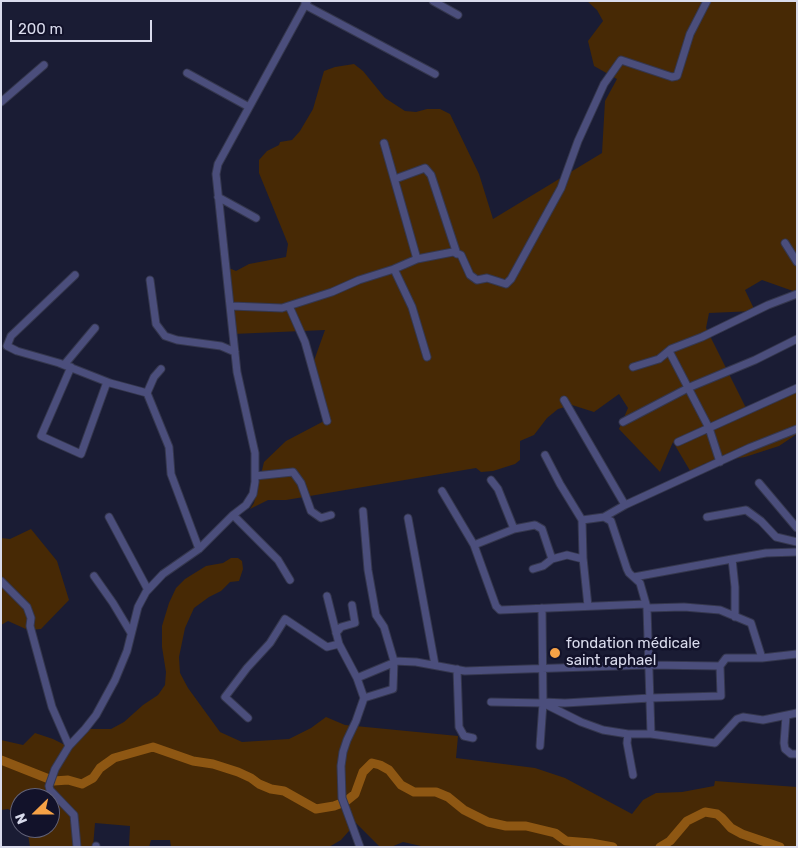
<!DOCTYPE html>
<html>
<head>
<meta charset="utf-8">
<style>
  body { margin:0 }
  #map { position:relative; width:798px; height:848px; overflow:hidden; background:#1a1c34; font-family:Rubik,sans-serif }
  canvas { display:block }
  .frame { position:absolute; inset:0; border:2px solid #d9dbec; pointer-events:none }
  .north { position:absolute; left:10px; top:788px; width:50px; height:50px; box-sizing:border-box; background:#12122a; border:1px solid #626278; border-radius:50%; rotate:248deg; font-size:14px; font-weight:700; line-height:20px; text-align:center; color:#d9dbec }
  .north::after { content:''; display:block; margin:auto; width:18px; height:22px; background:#f6a246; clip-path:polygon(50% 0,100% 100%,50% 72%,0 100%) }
  .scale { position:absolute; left:10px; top:20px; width:142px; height:22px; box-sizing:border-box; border:2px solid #d9dbec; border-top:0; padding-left:6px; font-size:15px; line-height:18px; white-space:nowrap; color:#d9dbec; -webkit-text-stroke:4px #12122a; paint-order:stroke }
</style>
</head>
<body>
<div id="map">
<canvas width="798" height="848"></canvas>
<div class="frame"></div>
<div class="north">N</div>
<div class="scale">200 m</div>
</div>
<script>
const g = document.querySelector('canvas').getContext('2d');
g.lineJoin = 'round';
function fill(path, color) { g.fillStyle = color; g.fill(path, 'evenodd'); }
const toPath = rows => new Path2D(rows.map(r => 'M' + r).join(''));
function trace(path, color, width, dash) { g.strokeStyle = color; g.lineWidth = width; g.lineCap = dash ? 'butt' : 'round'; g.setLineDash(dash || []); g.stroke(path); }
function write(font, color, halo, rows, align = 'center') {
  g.font = font + ' Rubik,sans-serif'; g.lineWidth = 5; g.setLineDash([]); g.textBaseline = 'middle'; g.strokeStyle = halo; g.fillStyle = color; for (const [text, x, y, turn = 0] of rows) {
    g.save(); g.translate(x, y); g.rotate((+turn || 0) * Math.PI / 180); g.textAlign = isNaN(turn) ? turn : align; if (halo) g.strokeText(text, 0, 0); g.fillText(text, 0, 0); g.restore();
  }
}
const green = toPath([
  [587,1,797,1,797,289,793,291,762,280,745,290,755,311,709,313,706,328,746,408,797,387,797,434,779,446,745,457,703,464,697,475,692,474,673,442,660,472,619,429,628,408,619,394,594,412,572,405,558,409,547,418,534,435,520,441,520,460,515,464,493,471,481,472,476,468,286,500,268,500,250,509,254,503,264,462,286,441,326,420,311,369,325,330,233,334,229,268,236,271,249,264,286,257,288,244,259,173,259,160,267,151,279,145,280,142,292,140,300,131,313,109,324,71,335,67,354,64,363,71,385,98,405,111,416,112,427,109,440,109,450,114,479,174,493,219,602,153,605,101,617,79,594,66,588,41,603,21,597,10],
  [31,529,57,561,69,600,41,629,28,630,8,621,1,625,1,538,10,539],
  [231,558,238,558,242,561,243,569,239,581,230,582,221,591,209,597,194,608,185,628,179,657,180,673,188,688,220,732,242,742,289,739,311,728,326,717,345,725,458,736,456,758,535,768,565,778,632,814,643,800,656,793,682,792,714,786,715,781,797,787,797,847,432,847,421,846,403,842,391,847,380,847,356,823,341,840,329,847,171,847,170,840,151,840,149,847,129,847,130,826,95,823,93,847,30,847,27,828,50,828,50,798,20,798,20,817,8,809,1,810,1,740,23,745,35,733,53,739,71,748,89,729,111,729,124,722,143,705,158,695,165,685,166,672,162,647,162,626,169,603,176,588,185,579,206,566,223,563]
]);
const river = toPath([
  [1,760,54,781,68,780,82,784,93,778,100,768,114,758,153,747,193,761,213,764,238,772,251,778,259,784,271,789,284,791,316,809,334,806,342,803],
  [345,802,355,794,363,772,372,763,380,765,389,770,401,785,414,792,436,792,448,797,464,810,488,822,506,826,526,826,555,833,566,841,591,843,613,847],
  [660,847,670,841,687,821,705,812,717,814,722,818,731,828,742,834,780,847]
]);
const minor = toPath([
  [433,1,458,15],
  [307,2,305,5,435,74],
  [187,73,249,107],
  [1,102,44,65],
  [384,143,417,259],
  [395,179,425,168,431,175,457,254],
  [218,197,256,218],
  [785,243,797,262],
  [394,269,412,307,427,357],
  [75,275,11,336,7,346,17,351,59,363,110,383,147,393,169,447,171,474,199,549],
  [150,280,156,324,165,336,177,340,221,346,235,352],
  [231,306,282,308,332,292,359,280,394,269,417,259,453,252,461,255,470,275,477,280,487,278,506,284,511,279,561,188,578,141,604,84,621,60,672,77,677,76,690,34,707,1],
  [289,306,305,342,327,421],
  [669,351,709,428,720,462],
  [64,365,95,328],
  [71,367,41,436,81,454,107,382],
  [633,367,659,359,671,349,702,337,768,305,797,294],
  [147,393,154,377,161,369],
  [564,400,625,505,749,448,797,429],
  [623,422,690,387,755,360,797,339],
  [678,442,797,388],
  [545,455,560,484,582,520,583,558,588,606],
  [255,476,293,472,301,483,311,511,321,518,331,515],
  [491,480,498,489,514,529],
  [759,483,797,528],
  [442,491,474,545,496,606,500,610,646,604,647,608,684,607,720,610,751,623,762,658],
  [363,511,368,570,376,615,384,627,394,661,393,689,364,698],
  [233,515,278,560,290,580],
  [109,517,148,590],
  [604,517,625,505],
  [707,517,746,510,761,521,776,537,797,542],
  [408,518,435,665],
  [582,520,604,517,611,521,627,569,629,573,640,583,646,604],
  [474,545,514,529,535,525,542,529,552,559],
  [732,559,766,553,797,552],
  [533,569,543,566,552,559,567,555,583,559],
  [94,576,113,603,131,633],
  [634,577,732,559,735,587,735,617],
  [1,581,27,607,31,618,30,626,52,707,69,746],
  [327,596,339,644,357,678,364,698,356,721,347,740,343,752,341,766,342,798,360,847],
  [542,608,543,703,581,722,603,730,628,734,651,734,647,608],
  [336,633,341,627,355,623,352,605],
  [457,669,459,727,464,736,473,738],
  [357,678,393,663,394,661,416,662,465,671,649,665,720,666,726,658,762,658,797,654],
  [491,702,543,703,540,746],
  [543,702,565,703,650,698,721,696,720,666],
  [786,716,784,743,785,749,791,754,797,754],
  [248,718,225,697,247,668,270,643,285,619,327,647,339,644],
  [628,734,627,743,633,775],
  [651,734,715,743,737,719,743,717,763,720,797,713],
  [77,847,74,815,50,790,49,786,55,769,69,746,85,729,96,715,115,680,127,651,138,607,146,592,163,574,199,549,233,515,246,505,253,494,255,482,255,453,237,372,216,174,218,164,305,5,305,1],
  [96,847,96,846]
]);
const markers = [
  [555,653,6,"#f6a246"]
];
const poiNames = [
  ["fondation médicale",566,644],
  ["saint raphael",566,661]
];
fill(green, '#472905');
trace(river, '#8e5713', 9);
trace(minor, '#35374e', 9);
trace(minor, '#4b4e7c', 7);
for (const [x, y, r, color] of markers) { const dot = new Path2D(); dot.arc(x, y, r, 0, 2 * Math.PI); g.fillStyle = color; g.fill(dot); trace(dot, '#12122a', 2); }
write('15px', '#d9dbec', '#12122a', poiNames, 'left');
</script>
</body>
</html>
